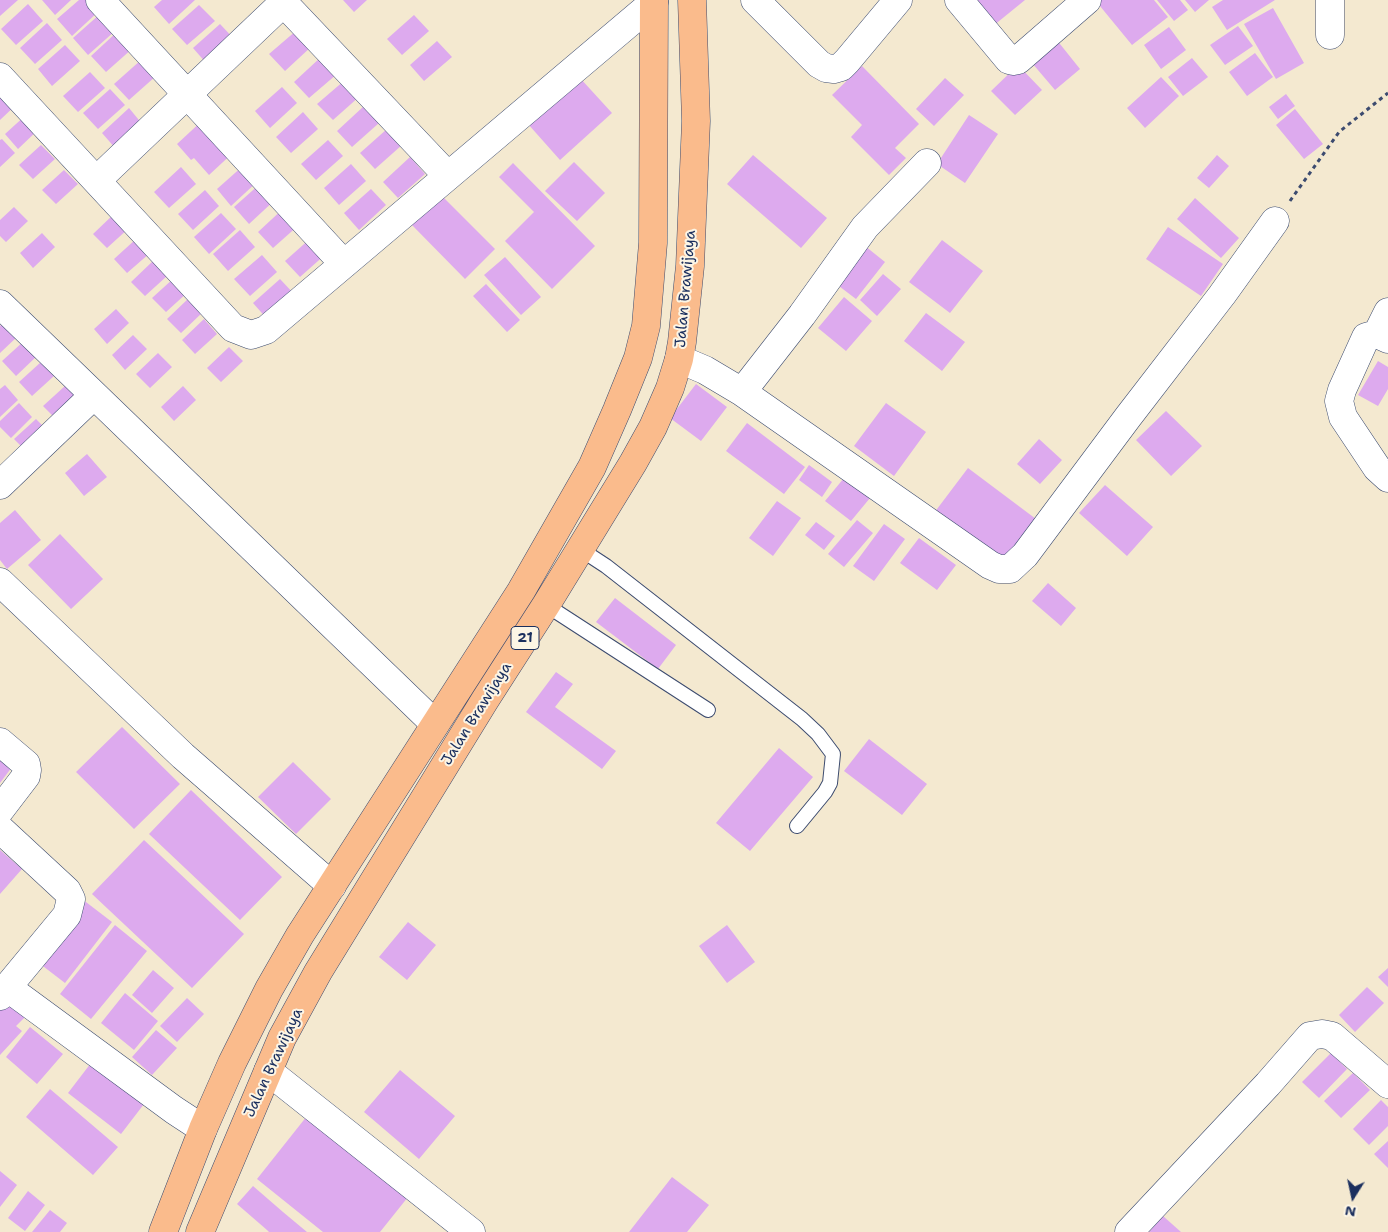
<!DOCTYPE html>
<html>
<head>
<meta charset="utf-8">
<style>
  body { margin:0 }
  #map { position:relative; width:1388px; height:1232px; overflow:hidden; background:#f4e9d0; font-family:"Shantell Sans",sans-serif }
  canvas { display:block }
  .north { position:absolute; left:1328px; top:1172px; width:50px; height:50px; -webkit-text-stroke:4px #fcf5e5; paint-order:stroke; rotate:190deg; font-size:14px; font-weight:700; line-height:20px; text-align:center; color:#1b2f5e }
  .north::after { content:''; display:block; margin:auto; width:18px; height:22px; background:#1b2f5e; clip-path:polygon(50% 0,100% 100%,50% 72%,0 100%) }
</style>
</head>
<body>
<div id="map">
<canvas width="1388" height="1232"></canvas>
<div class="north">N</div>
</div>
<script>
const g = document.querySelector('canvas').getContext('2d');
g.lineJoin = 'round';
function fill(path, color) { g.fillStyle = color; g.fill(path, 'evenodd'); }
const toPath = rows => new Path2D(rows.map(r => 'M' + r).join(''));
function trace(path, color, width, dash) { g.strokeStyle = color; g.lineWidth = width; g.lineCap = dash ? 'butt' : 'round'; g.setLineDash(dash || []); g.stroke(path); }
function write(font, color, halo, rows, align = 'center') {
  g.font = font + ' "Shantell Sans",sans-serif'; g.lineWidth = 4; g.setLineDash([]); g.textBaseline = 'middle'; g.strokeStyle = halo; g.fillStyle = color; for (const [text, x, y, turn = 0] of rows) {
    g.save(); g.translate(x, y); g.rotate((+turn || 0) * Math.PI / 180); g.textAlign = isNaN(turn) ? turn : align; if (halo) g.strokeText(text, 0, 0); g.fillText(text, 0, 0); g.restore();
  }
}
const building = toPath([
  [0,0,18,0,0,16],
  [42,0,71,0,55,15],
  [79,0,89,0,99,11,72,36,57,19],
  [162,0,195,0,169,24,154,7],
  [343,0,367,0,354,12],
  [971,0,1025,0,993,26],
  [1095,0,1154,0,1168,17,1132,45],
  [1157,0,1180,0,1188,10,1174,21],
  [1185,0,1209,0,1195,12],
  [1223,0,1275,0,1227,30,1212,7],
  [28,4,43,21,16,45,1,29],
  [199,5,215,21,187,45,172,29],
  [1273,8,1304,63,1276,79,1244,24],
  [100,14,115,31,88,55,73,38],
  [414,15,429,31,402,55,387,39],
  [47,23,62,40,35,64,20,48],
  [220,24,235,40,207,64,193,48],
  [1238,26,1253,46,1225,65,1210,45],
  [1169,27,1186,50,1161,69,1144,45],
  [297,30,312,46,285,71,269,54],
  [118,31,133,48,106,72,91,56],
  [1052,34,1080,69,1055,90,1026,56],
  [437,41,452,57,424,81,410,65],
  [65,45,80,61,52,86,38,69],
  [1255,53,1273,77,1247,96,1229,72],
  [321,57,337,74,309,98,294,82],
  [1192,58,1208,77,1183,96,1168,77],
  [141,60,156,76,129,100,114,84],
  [1018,65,1042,90,1015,115,991,91],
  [862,66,919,124,895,148,906,158,889,175,851,137,862,125,832,95],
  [90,72,105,88,78,112,63,96],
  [1161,77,1179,96,1145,128,1127,108],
  [580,78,612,113,560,160,528,124],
  [945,78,964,95,934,126,916,109],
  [345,80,360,96,333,120,317,104],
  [282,87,297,103,270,128,255,111],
  [110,89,125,105,98,129,83,113],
  [0,93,18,103,0,120],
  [1286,94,1295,106,1278,119,1269,107],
  [364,106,379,123,352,147,337,131],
  [129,108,143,125,116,149,102,133],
  [1295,109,1323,144,1304,159,1276,125],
  [303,112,318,129,291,153,276,137],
  [27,114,40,128,18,149,5,134],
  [969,115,998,134,965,183,937,164],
  [204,119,236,150,209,175,194,158,191,160,177,144],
  [387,129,402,145,375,169,360,153],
  [2,139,15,153,0,167,0,140],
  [328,140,343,156,316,180,301,164],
  [41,145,55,159,33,179,19,165],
  [753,155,827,218,801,248,727,184],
  [1217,155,1229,166,1209,188,1197,178],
  [410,157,425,174,398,198,383,182],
  [574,162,605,193,577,221,545,191],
  [513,163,595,246,552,289,505,241,534,212,499,177],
  [351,164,366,181,339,205,324,188],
  [244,165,258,181,231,206,217,189],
  [181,167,196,184,169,208,154,192],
  [64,170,78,184,56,204,42,190],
  [261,183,276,199,249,224,234,207],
  [371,189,386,205,359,230,344,213],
  [205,190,219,206,193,230,178,214],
  [440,194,495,249,465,279,410,223],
  [1195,198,1239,238,1221,258,1177,219],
  [14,207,28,221,6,242,0,236,0,220],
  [285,207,300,224,273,248,258,232],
  [115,213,129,228,107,248,93,234],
  [221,213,236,229,209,254,194,237],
  [1168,227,1223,264,1201,296,1146,259],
  [240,230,255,247,228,271,213,254],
  [42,233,55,247,33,268,20,253],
  [312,237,327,253,300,277,285,261],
  [136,239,150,253,127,273,114,259],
  [942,240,983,271,950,313,909,282],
  [860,242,885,262,856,299,831,280],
  [262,255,277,272,250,296,234,279],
  [505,257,541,297,521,315,484,275],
  [153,261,167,276,145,296,131,282],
  [883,274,901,289,877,316,860,300],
  [174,278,188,292,166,312,152,298],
  [280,279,295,295,268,320,253,303],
  [486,284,520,320,507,332,473,296],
  [844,297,872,321,846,351,818,328],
  [189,298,203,312,181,333,167,319],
  [116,309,129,323,107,344,94,329],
  [926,313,965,342,942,371,904,341],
  [204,319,217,334,195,354,182,340],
  [5,321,18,336,0,353,0,326],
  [133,335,147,349,125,370,112,355],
  [24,341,38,355,16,376,2,361],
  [229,347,243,361,221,382,207,368],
  [158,353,172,367,150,388,136,374],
  [1378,361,1388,367,1388,389,1378,406,1358,395],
  [41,362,54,376,32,396,19,382],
  [696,384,727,407,701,441,670,418],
  [5,385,18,400,0,417,0,389],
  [65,386,79,400,57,420,43,406],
  [183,386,196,400,174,421,161,407],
  [19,403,32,417,11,438,0,427,0,421],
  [886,403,926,432,894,476,854,446],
  [1166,411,1202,446,1171,476,1136,440],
  [36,419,50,433,28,453,14,439],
  [747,423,805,467,784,494,726,451],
  [1039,439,1062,460,1040,484,1017,464],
  [87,454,107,477,84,496,65,473],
  [809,465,832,482,822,497,799,480],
  [968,468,1036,519,999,568,931,517],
  [844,478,870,498,851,521,825,501],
  [1105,485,1153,527,1127,556,1079,513],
  [777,501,801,518,773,556,749,538],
  [15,510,41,540,7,569,0,560,0,523],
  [857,520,873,533,844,567,828,554],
  [816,522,835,536,824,550,805,535],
  [884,524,905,539,874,581,853,566],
  [60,534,103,579,71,609,28,565],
  [919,538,956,565,937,590,900,563],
  [1048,583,1076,608,1061,626,1032,601],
  [615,598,676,645,658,669,596,622],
  [556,672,573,684,555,707,616,751,602,769,526,712],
  [122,727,180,784,134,829,76,772],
  [869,739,927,784,902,815,844,771],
  [779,748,813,777,750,851,716,823],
  [0,758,12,767,0,783],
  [293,762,331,799,296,834,258,797],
  [191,790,282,877,240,920,149,834],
  [144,840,244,934,192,988,92,894],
  [0,850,22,869,0,894],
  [82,899,112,922,65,983,35,960],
  [408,922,436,945,407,980,379,957],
  [115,925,147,951,91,1019,60,994],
  [727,925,755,962,727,983,699,946],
  [1388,968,1388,987,1378,977],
  [153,970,174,988,152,1013,132,995],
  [1367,987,1384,1003,1355,1032,1339,1015],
  [125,993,158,1021,134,1050,101,1023],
  [5,996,26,1016,16,1026,22,1031,0,1055,0,1002],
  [187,998,204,1014,177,1042,160,1026],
  [30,1027,63,1054,37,1084,6,1057],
  [156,1030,177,1048,152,1075,132,1057],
  [1331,1053,1347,1069,1319,1098,1302,1082],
  [91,1063,144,1104,121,1134,68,1093],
  [400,1070,455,1116,419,1159,364,1112],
  [1353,1073,1370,1090,1341,1118,1324,1101],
  [50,1089,118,1147,93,1175,26,1117],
  [1381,1100,1388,1107,1388,1126,1369,1145,1353,1129],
  [307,1116,408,1197,380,1232,323,1232,257,1179],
  [1388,1141,1388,1168,1374,1154],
  [0,1171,17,1185,0,1207],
  [672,1177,709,1205,687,1232,629,1232],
  [253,1186,283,1212,307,1232,269,1232,267,1230,237,1204],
  [28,1191,45,1205,25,1231,8,1218],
  [50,1210,67,1223,60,1232,32,1232],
  [1163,1216,1181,1232,1149,1232]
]);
const path = toPath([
  [1290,201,1339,132,1388,93]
]);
const lane = toPath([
  [580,549,606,566,802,719,818,734,833,754,830,783,825,792,797,826],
  [546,605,708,710]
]);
const street = toPath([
  [100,0,344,264],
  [281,0,448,176],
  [755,0,819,64,826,68,834,69,841,67,847,61,898,0],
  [959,0,1009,60,1013,61,1018,60,1087,0],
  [1330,0,1330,35],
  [0,77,233,328,251,335,266,330,654,2],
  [97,180,283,3],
  [0,304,435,724],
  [1377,334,1388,312],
  [1388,339,1377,334,1366,337,1342,390,1339,401,1343,417,1377,468,1388,478],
  [679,359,705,370,742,392,990,565,999,569,1010,569,1025,555,1128,417,1222,295,1275,221],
  [742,392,802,315,865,227,927,163],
  [0,485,94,395],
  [0,582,183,756,332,886],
  [0,742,26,764,27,770,26,776,0,810],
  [0,829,67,891,71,899,67,915,0,996],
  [8,988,174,1110,203,1129],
  [268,1071,471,1232],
  [1129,1232,1268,1084,1310,1036,1322,1034,1332,1036,1388,1084]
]);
const highway = toPath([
  [163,1232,203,1129,232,1063,269,989,300,935,521,591,592,467,617,410,638,358,646,326,653,243,654,0],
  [200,1232,282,1038,318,972,485,700,546,605,633,463,653,427,670,388,679,359,682,342,690,266,696,121,692,0]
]);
const shields = [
  [525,638,28]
];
const shieldNames = [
  ["21",525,638]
];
const streetNames = [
  ["Jalan Brawijaya",686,289,-85],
  ["Jalan Brawijaya",477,714,-58],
  ["Jalan Brawijaya",274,1063,-65]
];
fill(building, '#dae');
trace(lane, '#3c4b6f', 16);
trace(street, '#3c4b6f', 29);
trace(highway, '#3c4b6f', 29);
trace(path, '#3c4b6f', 3, [4, 4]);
trace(lane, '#fff', 14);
trace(street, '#fff', 28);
trace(highway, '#fabb8c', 28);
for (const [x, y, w] of shields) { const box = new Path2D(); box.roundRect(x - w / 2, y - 11.5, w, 23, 4); g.fillStyle = '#fcf5e5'; g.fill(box); trace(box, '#1b2f5e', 1); }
write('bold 14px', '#1b2f5e', null, shieldNames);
write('15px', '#1b2f5e', '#fcf5e5', streetNames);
</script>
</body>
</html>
